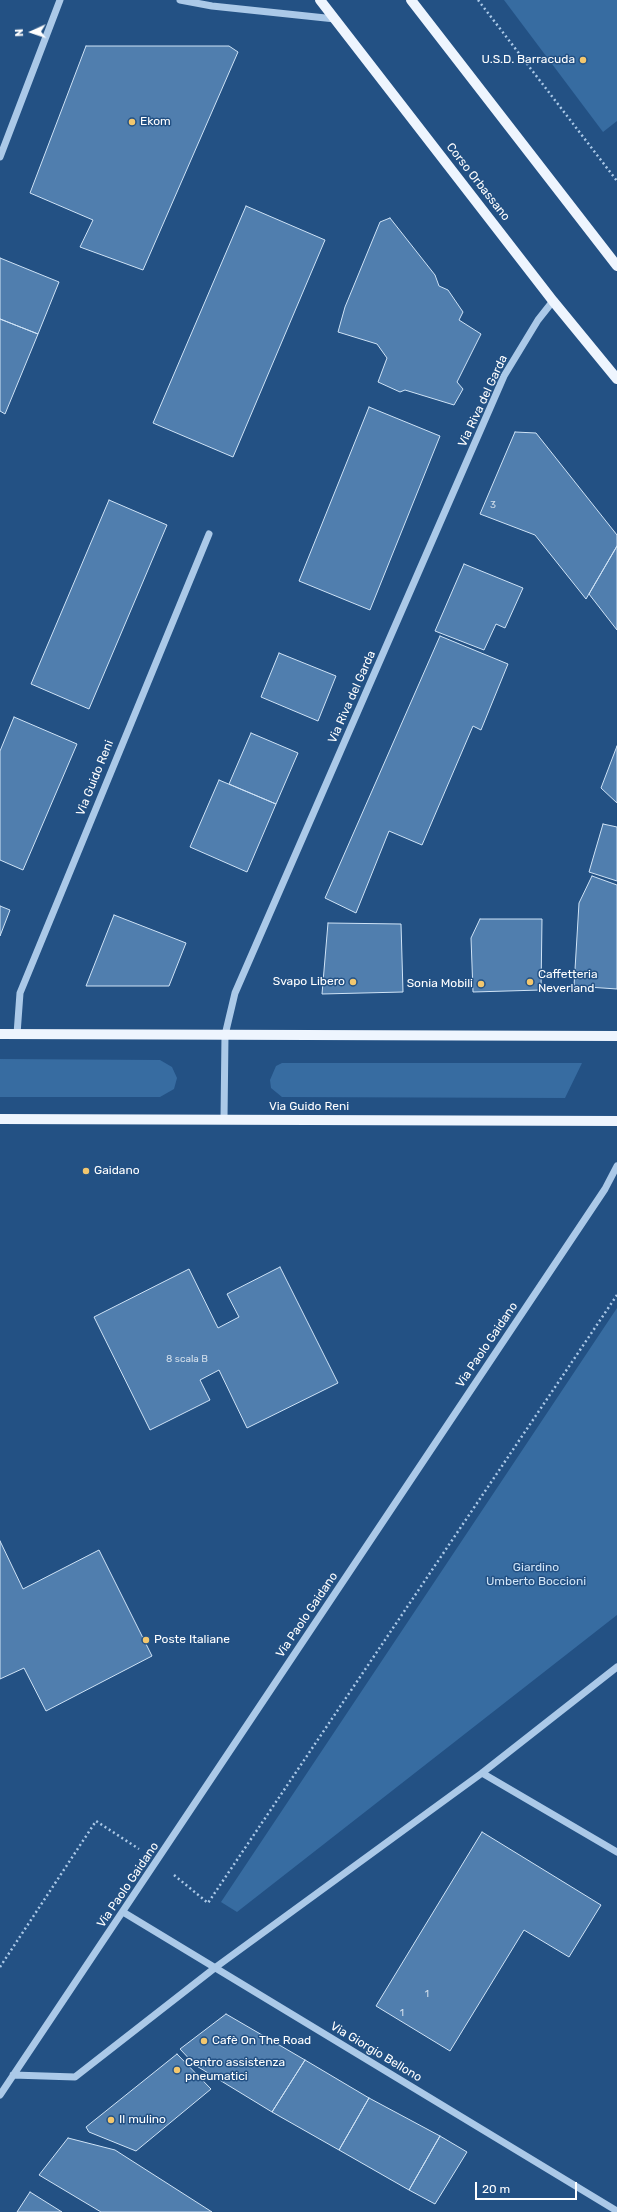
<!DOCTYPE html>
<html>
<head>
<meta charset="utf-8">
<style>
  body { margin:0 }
  #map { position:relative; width:617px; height:2212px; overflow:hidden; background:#235184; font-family:Rubik,sans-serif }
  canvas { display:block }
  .north { position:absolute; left:12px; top:12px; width:40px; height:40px; -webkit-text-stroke:3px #235184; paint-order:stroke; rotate:267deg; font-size:11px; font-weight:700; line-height:16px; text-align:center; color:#fff }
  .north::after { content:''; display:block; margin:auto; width:14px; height:18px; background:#fff; clip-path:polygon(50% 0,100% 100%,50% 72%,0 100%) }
  .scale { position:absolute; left:475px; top:2182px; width:102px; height:18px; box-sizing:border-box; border:2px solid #fff; border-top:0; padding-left:5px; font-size:12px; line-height:14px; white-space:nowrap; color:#fff; -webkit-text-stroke:3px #235184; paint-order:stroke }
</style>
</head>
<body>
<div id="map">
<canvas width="617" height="2212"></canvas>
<div class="north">N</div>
<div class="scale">20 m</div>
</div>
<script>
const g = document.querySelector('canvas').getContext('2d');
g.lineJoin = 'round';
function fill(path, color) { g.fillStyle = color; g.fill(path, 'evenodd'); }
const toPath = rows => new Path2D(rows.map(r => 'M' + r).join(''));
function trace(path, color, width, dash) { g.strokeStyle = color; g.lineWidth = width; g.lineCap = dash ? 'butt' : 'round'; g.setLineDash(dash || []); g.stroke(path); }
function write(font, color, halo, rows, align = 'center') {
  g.font = font + ' Rubik,sans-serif'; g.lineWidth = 3; g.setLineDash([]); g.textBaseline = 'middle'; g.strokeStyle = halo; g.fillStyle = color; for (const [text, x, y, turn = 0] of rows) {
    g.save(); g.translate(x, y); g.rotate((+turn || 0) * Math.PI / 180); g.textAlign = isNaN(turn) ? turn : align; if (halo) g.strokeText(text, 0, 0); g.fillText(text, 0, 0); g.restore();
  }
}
const green = toPath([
  [504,0,617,0,617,121,603,132],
  [0,1059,160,1060,172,1067,177,1078,174,1089,160,1097,0,1097],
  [282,1063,582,1063,565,1098,282,1097,271,1088,270,1080,276,1066],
  [617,1308,617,1615,237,1912,221,1902]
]);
const building = toPath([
  [86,46,229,46,238,52,143,270,80,247,93,220,30,193,86,46],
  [246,206,325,240,233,457,153,423,246,206],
  [390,218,435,275,439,286,448,290,463,312,459,320,481,334,457,382,463,389,454,405,405,390,400,392,378,382,387,358,377,344,338,332,345,307,380,222,390,218],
  [0,258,59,282,38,334,0,319,0,258],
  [0,319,38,334,5,414,0,411,0,319],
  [369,407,440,436,370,610,299,581,369,407],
  [515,432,536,433,617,535,617,546,586,599,535,535,480,514,515,432],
  [109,500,167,525,89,709,31,684,109,500],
  [617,546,617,630,589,594,617,546],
  [464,564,523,588,505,628,496,624,484,650,435,631,464,564],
  [440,636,508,664,481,730,473,726,422,845,389,831,356,913,325,898,440,636],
  [279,653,336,676,318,721,261,697,279,653],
  [14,717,77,744,23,870,0,860,0,751,14,717],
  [251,733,298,753,276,804,229,784,251,733],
  [617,746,617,803,601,788,617,746],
  [219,780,276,804,247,872,190,847,219,780],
  [603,824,617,827,617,881,589,872,603,824],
  [592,876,617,885,617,989,574,986,579,903,592,876],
  [0,906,10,910,0,936,0,906],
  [114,915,186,943,169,986,86,986,114,915],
  [480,919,542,919,541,990,473,992,471,938,480,919],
  [328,923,401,924,403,992,322,994,328,923],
  [280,1267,338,1383,247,1428,219,1370,200,1380,210,1400,150,1430,94,1317,189,1269,218,1328,239,1317,227,1294,280,1267],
  [0,1541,23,1589,99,1550,152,1656,46,1711,24,1668,0,1679,0,1541],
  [482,1832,601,1905,569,1957,524,1930,450,2051,376,2006,482,1832],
  [226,2014,305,2060,272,2112,195,2065,180,2049,226,2014],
  [177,2054,211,2089,136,2151,89,2132,86,2127,177,2054],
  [305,2060,369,2098,339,2150,272,2112,305,2060],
  [369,2098,440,2136,409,2190,339,2150,369,2098],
  [440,2136,467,2152,435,2204,409,2190,440,2136],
  [68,2138,115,2150,212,2212,101,2212,39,2175,68,2138],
  [30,2192,62,2212,17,2212,30,2192]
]);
const path = toPath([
  [478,0,617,181],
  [174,1875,208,1903,617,1295],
  [0,1967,96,1821,139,1849]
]);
const minor = toPath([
  [180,0,212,6,335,19],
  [0,157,60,0],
  [17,1034,20,993,209,534],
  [224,1119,225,1035,235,993,504,376,538,320,553,301],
  [482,1773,617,1852],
  [123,1912,617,2211],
  [13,2075,75,2077,216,1967,482,1773,617,1667],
  [0,2095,605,1189,617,1166]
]);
const major = toPath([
  [320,0,553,301,617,379],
  [411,0,617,266],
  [0,1034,617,1036],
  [0,1119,617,1121]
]);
const markers = [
  [583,60,4,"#f3c76e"],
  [132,122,4,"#f3c76e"],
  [353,982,4,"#f3c76e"],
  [530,982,4,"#f3c76e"],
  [481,984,4,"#f3c76e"],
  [86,1171,4,"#f3c76e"],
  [146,1640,4,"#f3c76e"],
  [204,2041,4,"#f3c76e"],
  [177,2070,4,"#f3c76e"],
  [111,2120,4,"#f3c76e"]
];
const numberNames = [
  ["3",493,505],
  ["8 scala B",187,1359],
  ["1",427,1994],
  ["1",402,2013]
];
const poiNames = [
  ["U.S.D. Barracuda",575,60,"right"],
  ["Ekom",140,122],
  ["Caffetteria",538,975],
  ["Neverland",538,989],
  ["Svapo Libero",345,982,"right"],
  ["Sonia Mobili",473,984,"right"],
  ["Gaidano",94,1171],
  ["Poste Italiane",154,1640],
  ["Cafè On The Road",212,2041],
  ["Centro assistenza",185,2063],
  ["pneumatici",185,2077],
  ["Il mulino",119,2120]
];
const streetNames = [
  ["Corso Orbassano",478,182,52],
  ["Via Riva del Garda",483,401,-65],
  ["Via Riva del Garda",352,697,-66],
  ["Via Guido Reni",95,778,-68],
  ["Via Guido Reni",309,1107],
  ["Via Paolo Gaidano",487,1345,-56],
  ["Via Paolo Gaidano",307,1615,-56],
  ["Via Paolo Gaidano",128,1885,-56],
  ["Via Giorgio Bellono",376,2052,31]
];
const parkNames = [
  ["Giardino",536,1568],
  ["Umberto Boccioni",536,1582]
];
fill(green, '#376ca1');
fill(building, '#507eae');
trace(building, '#cfe3f6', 1);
trace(path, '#abc9e8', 2.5, [2, 3]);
trace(minor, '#abc9e8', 7);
trace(major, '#eef5fe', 10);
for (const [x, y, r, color] of markers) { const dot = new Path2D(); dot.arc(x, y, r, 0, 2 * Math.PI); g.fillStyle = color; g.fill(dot); trace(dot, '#235184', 1.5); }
write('10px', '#d3dfeb', null, numberNames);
write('12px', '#fff', '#235184', poiNames, 'left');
write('12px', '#fff', '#235184', streetNames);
write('12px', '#cfe3f6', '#235184', parkNames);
</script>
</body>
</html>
